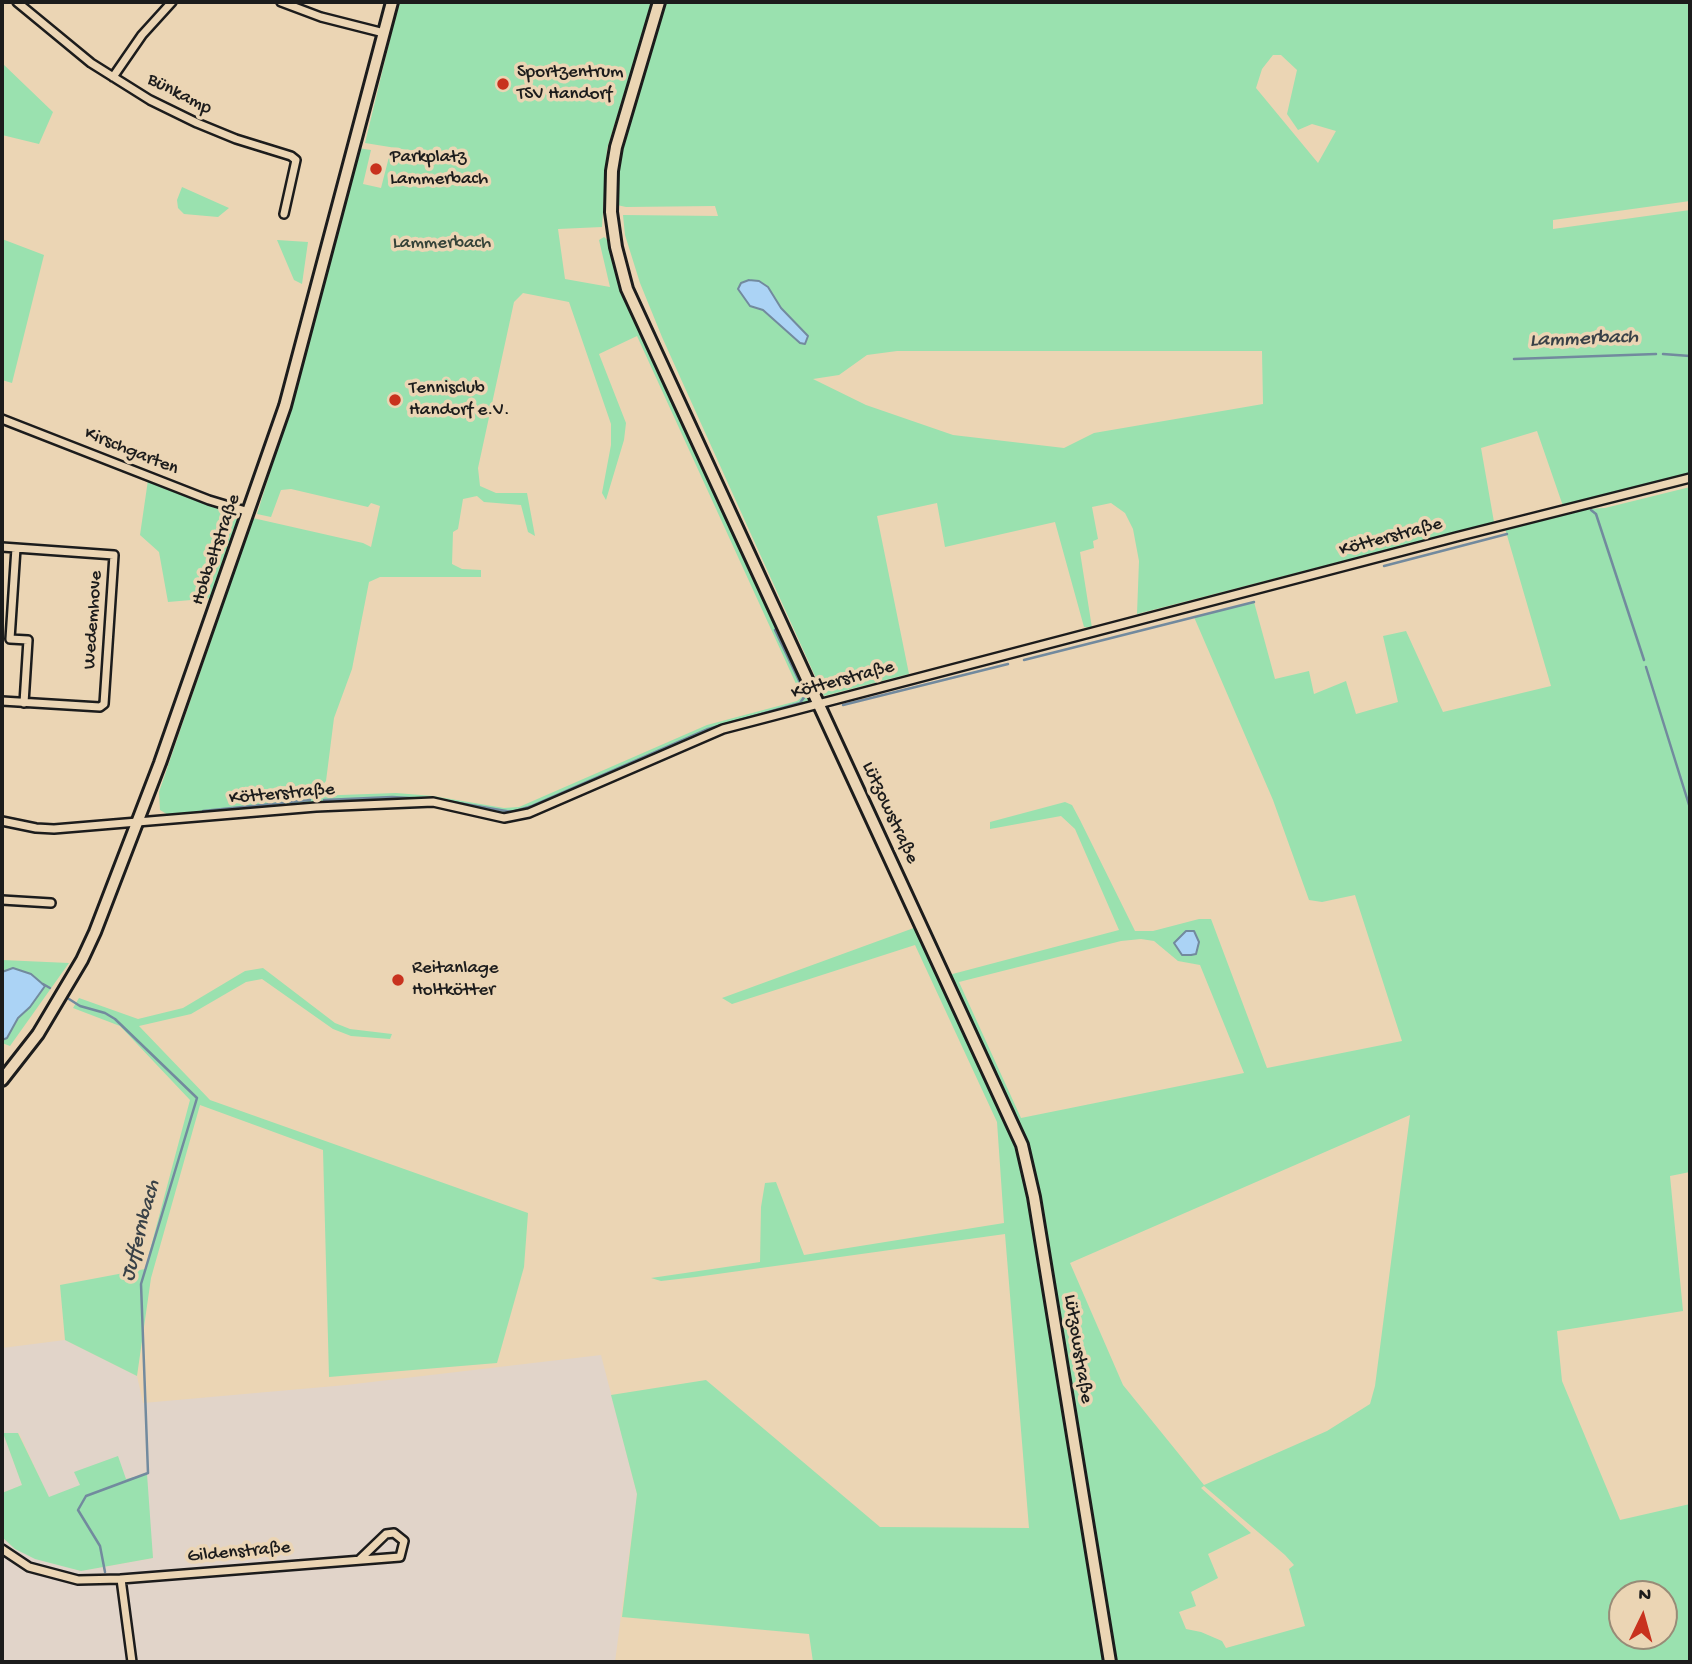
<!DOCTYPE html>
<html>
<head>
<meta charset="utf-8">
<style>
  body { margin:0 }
  #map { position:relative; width:1692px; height:1664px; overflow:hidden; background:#ebd5b4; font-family:"Gochi Hand",sans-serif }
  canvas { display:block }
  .frame { position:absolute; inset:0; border:4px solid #1c1c1c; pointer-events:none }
  .north { position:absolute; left:1608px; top:1580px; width:70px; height:70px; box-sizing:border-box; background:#ebd5b4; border:2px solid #988b77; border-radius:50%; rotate:5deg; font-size:19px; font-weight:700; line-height:28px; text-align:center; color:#1c1c1c }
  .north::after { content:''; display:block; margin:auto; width:24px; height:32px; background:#c8321e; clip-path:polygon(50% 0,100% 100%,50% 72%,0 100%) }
</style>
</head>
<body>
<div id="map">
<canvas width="1692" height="1664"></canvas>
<div class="frame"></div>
<div class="north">N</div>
</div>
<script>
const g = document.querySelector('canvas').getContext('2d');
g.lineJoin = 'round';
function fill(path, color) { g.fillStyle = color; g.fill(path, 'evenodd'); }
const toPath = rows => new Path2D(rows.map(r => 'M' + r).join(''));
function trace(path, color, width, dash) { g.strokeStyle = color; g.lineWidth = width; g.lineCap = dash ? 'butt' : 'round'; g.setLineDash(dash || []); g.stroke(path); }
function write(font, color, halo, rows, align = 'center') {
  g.font = font + ' "Gochi Hand",sans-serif'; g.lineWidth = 7; g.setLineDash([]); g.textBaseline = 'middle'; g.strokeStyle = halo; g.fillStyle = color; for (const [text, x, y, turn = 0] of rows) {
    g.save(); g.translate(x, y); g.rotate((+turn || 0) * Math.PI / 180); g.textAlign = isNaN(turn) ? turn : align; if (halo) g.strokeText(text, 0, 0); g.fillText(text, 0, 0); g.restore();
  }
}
const built = toPath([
  [65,1340,137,1376,143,1403,346,1385,601,1355,637,1494,615,1662,2,1662,2,1537,15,1549,80,1571,153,1558,146,1475,126,1479,74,1472,81,1485,49,1498,19,1433,3,1433,22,1485,2,1493,2,1348]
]);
const green = toPath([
  [399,2,652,2,607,149,602,227,558,229,565,279,610,287,599,240,604,237,610,242,620,285,641,334,810,693,810,700,805,707,723,729,529,813,504,818,433,802,394,800,324,803,170,816,160,810,159,792,226,597,168,602,159,552,140,535,148,480,244,516,363,543,371,547,380,506,371,503,368,507,291,489,281,490,271,517,257,514,294,396,358,148,371,150,363,184,381,188,390,153,423,157,433,154,365,143],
  [523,293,569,302,611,424,611,445,602,493,606,500,624,440,626,423,599,354,637,336,802,697,797,701,707,725,519,807,504,808,433,796,396,793,313,796,326,781,334,718,352,669,369,582,380,577,481,577,481,570,462,569,452,564,453,532,458,529,463,499,477,496,484,502,521,505,528,532,535,536,527,493,496,493,480,486,478,468,514,302],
  [664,2,1690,2,1690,201,1553,220,1553,229,1690,210,1690,473,1563,506,1537,431,1481,448,1494,522,1137,614,1139,561,1133,529,1125,513,1111,503,1092,507,1098,539,1093,541,1094,548,1080,552,1092,628,1084,627,1055,522,945,547,937,503,877,516,909,674,824,696,662,337,640,283,625,235,623,215,718,216,715,206,626,207,617,205,617,171,621,147],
  [1273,55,1281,55,1297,70,1287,114,1298,130,1312,124,1336,131,1318,163,1256,88,1262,69],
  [897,351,1262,351,1263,404,1094,433,1064,448,953,435,866,405,813,379,839,375,867,355],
  [2,63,53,112,39,144,2,135],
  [182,187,229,208,218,217,184,214,178,208,177,200],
  [2,239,44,255,12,383,2,380],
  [277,240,308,242,302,284,294,280],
  [1690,487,1690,1172,1670,1176,1683,1311,1557,1331,1562,1381,1620,1520,1690,1504,1690,1662,813,1662,809,1634,622,1617,637,1494,611,1395,706,1380,880,1527,1029,1528,1005,1234,696,1277,661,1281,651,1278,760,1262,761,1207,765,1183,776,1182,804,1255,1004,1223,997,1122,915,945,732,1004,722,998,922,925,945,976,1119,930,1075,829,1061,816,990,829,990,822,1065,802,1072,805,1080,820,1135,931,1153,931,1199,919,1211,919,1267,1068,1402,1041,1355,895,1322,902,1309,900,1273,800,1194,617,1254,602,1275,679,1309,671,1314,694,1346,681,1356,714,1398,702,1383,636,1406,631,1443,712,1551,686,1504,525,1564,510,1605,508],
  [1141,939,1154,941,1178,961,1200,965,1244,1073,1021,1118,959,982,1121,941],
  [1410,1115,1375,1386,1370,1404,1327,1431,1204,1485,1123,1385,1070,1263],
  [1204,1486,1285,1555,1294,1565,1289,1569,1305,1626,1226,1648,1222,1641,1201,1632,1186,1629,1179,1612,1196,1606,1191,1592,1218,1578,1208,1554,1251,1533,1201,1488],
  [1622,1594,1664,1594,1664,1636,1622,1636],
  [2,960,69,963,10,1046,2,1043,2,1040,7,1038,18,1018,30,1007,45,986,14,968,2,972],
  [263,968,335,1023,350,1029,392,1034,390,1039,351,1036,333,1029,262,979,246,982,191,1014,139,1026,210,1100,528,1213,524,1267,497,1363,329,1377,323,1150,200,1105,151,1278,137,1376,65,1340,60,1285,145,1269,190,1100,120,1026,73,1008,79,998,138,1019,183,1008,245,971],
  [3,1433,18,1433,49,1497,80,1485,74,1472,118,1456,126,1479,147,1474,153,1558,81,1571,35,1559,15,1549,2,1537,2,1493,22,1485]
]);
const water = toPath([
  [749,280,759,281,768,287,781,308,808,336,805,344,800,343,763,310,750,306,738,289,741,283,749,280],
  [1186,931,1194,931,1199,942,1196,954,1191,955,1182,955,1174,943,1186,931],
  [13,968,31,974,45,986,30,1007,18,1018,7,1038,2,1040,2,972,13,968]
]);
const stream = toPath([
  [1663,354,1690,356],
  [1514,359,1656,354],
  [1591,510,1596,514,1644,660],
  [1384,566,1507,534],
  [1024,660,1254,602],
  [1646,667,1690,808],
  [843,705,1008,664],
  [324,800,392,797,428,799],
  [441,800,512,812,532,806,708,729,800,703,805,696,803,689,775,630],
  [203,811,310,800],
  [43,984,50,988],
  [69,999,80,1006,105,1013,115,1019,197,1098,141,1284,148,1473,86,1496,78,1510,100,1546,105,1572]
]);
const street = toPath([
  [17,2,91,63,150,100,197,123,236,139,291,156,296,160,284,214],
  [281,2,321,17,384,33],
  [113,77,142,35,172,2],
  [2,419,209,500,249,512],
  [2,547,114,555,104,704,100,707,2,701],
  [16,548,10,639,28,640,24,703],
  [2,821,36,828,54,829,316,807,433,802,504,818,529,813,723,729,1456,537,1690,478],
  [2,900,51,903],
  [2,1549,29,1567,78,1580,121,1579,400,1557,404,1541,394,1533,386,1534,360,1559],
  [121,1579,132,1662]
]);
const secondary = toPath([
  [659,2,616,147,612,171,611,212,616,247,627,289,1022,1145,1034,1197,1110,1662],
  [2,1080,38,1034,82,960,95,932,160,763,285,406,392,2]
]);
const markers = [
  [503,84,7,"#c8321e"],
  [376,169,7,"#c8321e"],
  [395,400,7,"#c8321e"],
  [398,980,7,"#c8321e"]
];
const poiNames = [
  ["Sportzentrum",517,73],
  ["TSV Handorf",517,95],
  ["Parkplatz",390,158],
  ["Lammerbach",390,180],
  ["Tennisclub",409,389],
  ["Handorf e.V.",409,411],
  ["Reitanlage",412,969],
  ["Holtkötter",412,991]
];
const streetNames = [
  ["Bünkamp",179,95,27],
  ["Kirschgarten",131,452,22],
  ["Kötterstraße",1391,538,-15],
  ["Hobbeltstraße",217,550,-71],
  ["Wedemhove",94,620,-86],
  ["Kötterstraße",843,681,-15],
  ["Kötterstraße",282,795,-5],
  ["Lützowstraße",889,813,65],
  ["Lützowstraße",1077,1349,81],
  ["Gildenstraße",239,1553,-5]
];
const parkNames = [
  ["Lammerbach",442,244]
];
const waterNames = [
  ["Lammerbach",1584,340,-2],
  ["Juffernbach",142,1231,-75]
];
fill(built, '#e1d4c9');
fill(green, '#9ae1af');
fill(water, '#abd3f5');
trace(water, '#728a9e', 2);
trace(stream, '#728a9e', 2.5);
trace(street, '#1c1c1c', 12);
trace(secondary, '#1c1c1c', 16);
trace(street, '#ebd5b4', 7);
trace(secondary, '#ebd5b4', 10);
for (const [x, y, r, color] of markers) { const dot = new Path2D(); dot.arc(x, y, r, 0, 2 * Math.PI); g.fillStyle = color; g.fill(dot); trace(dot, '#ebd5b4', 2.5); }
write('19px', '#1c1c1c', '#ebd5b4', poiNames, 'left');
write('19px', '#1c1c1c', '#ebd5b4', streetNames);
write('19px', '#354339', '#ebd5b4', parkNames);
write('italic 21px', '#394147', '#ebd5b4', waterNames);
</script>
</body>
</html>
